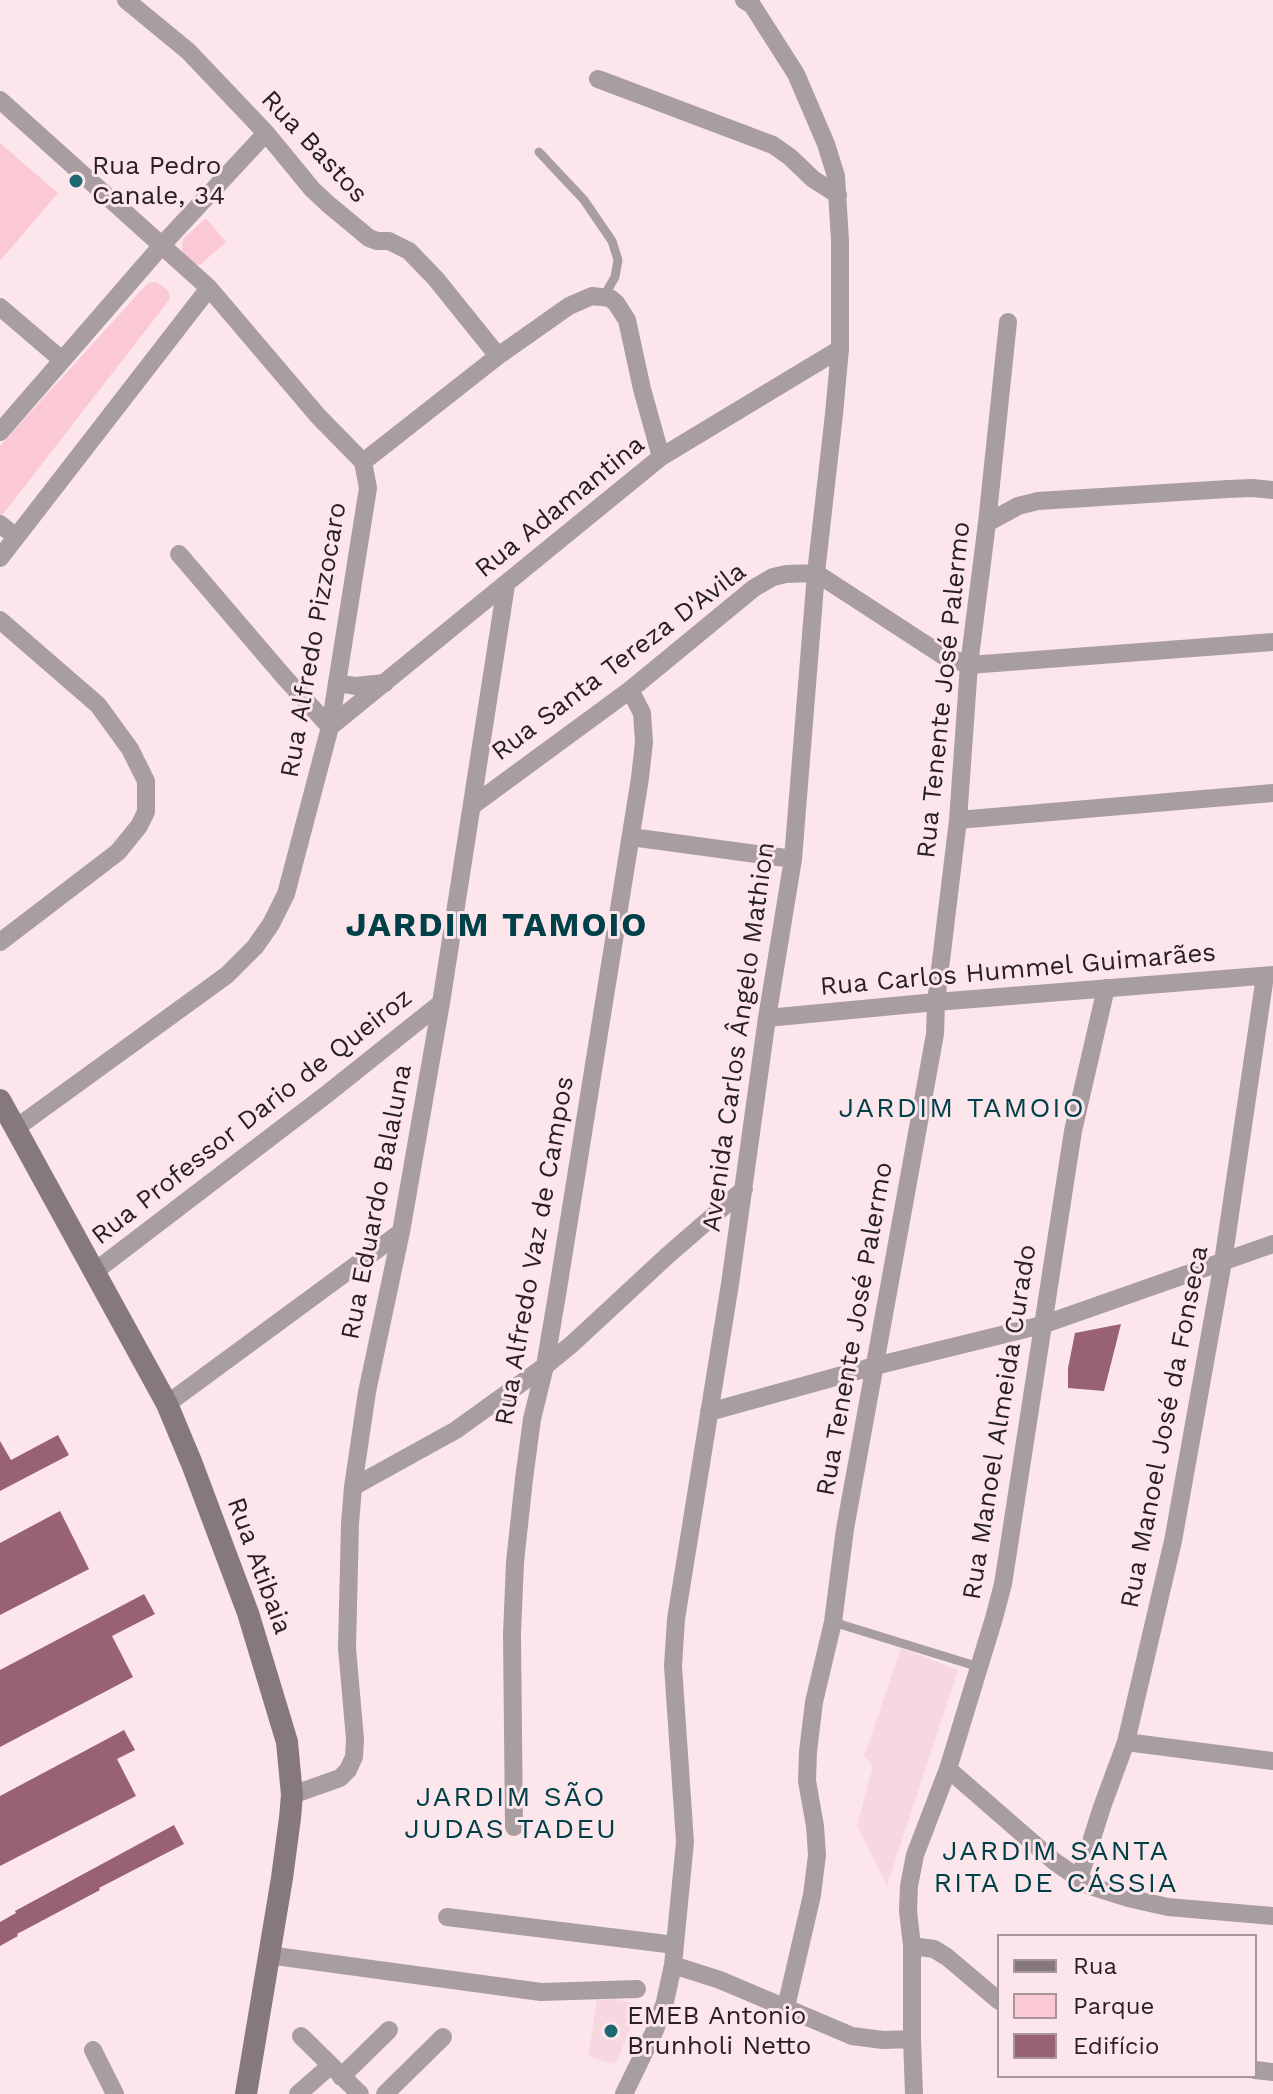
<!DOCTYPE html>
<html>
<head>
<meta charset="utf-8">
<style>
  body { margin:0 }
  #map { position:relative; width:1273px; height:2094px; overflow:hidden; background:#fce6eb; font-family:"Work Sans",sans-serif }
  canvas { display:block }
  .legend { position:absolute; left:997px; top:1934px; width:260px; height:144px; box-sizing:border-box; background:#fce6eb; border:2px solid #a7969a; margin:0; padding:10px 14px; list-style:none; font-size:24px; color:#271f21 }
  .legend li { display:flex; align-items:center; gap:16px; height:40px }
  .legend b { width:40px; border:2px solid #a7969a }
</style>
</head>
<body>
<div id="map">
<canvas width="1273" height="2094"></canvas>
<ul class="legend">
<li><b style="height:10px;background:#86797c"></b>Rua</li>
<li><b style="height:22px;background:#fbc9d6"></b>Parque</li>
<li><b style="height:22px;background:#996272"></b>Edifício</li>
</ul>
</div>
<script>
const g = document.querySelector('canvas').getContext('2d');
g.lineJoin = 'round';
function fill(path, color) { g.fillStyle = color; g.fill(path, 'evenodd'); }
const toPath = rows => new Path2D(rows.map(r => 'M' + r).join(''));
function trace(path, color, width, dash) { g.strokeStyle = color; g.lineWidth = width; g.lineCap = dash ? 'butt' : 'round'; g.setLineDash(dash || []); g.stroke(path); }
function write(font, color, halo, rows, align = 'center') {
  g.font = font + ' "Work Sans",sans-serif'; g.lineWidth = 6; g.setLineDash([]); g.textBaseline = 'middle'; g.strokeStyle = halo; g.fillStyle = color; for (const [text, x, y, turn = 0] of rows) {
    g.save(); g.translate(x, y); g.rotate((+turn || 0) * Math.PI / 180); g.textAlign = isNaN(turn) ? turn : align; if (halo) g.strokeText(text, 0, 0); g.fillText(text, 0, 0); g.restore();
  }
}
const built = toPath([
  [901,1648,958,1670,887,1886,857,1825,873,1766,864,1756],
  [614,1999,640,2005,616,2063,612,2064,588,2056,597,2000]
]);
const green = toPath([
  [0,143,58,193,0,261],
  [206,218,226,242,201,264,193,266,187,261,182,250,183,239],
  [156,282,168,290,170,299,0,518,0,446,148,283]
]);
const building = toPath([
  [1121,1324,1104,1391,1068,1388,1068,1368,1075,1333],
  [58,1435,69,1455,0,1491,0,1441,11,1460],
  [60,1511,89,1569,0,1615,0,1543],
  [144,1594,155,1614,112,1636,133,1677,0,1747,0,1670],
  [124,1730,135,1750,117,1759,136,1796,0,1866,0,1796],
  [174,1825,184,1844,99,1888,100,1890,17,1934,18,1936,0,1946,0,1922,16,1913,15,1911]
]);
const service = toPath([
  [539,152,584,200,612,241,618,260,615,277,604,296],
  [833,1622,979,1667]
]);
const minor = toPath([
  [126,0,188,51,266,133,312,189,328,204,369,238,377,241,389,241,409,251,436,279,498,356],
  [598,79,773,145,790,157,813,179,838,195],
  [0,100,209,288,318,416,363,462],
  [0,307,62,360],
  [0,432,163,244,266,133],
  [363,462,498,356,569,306,592,296,610,298,616,303,627,320,642,389,661,457],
  [987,523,1018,506,1038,501,1228,489,1252,488,1273,490],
  [0,524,16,537],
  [179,554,285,678,330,727],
  [0,558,209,288],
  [0,620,98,705,130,749,146,781,146,812,139,826,118,852,0,942],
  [338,683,355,686,385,683],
  [330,727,661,457,840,349],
  [472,806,630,690,754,588,773,577,786,574,816,573,942,655,969,665,1273,642],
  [958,820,1273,793],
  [631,837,793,859],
  [767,1018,936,1002,1273,975],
  [16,1128,227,975,255,947,271,924,286,894,330,727,368,488,363,462],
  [94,1272,327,1094,441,1003],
  [167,1404,401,1232],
  [709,1412,875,1366,1042,1325,1273,1244],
  [353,1487,456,1430,545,1366,572,1344,667,1256,744,1189],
  [1126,1742,1273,1761],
  [948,1769,1055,1862,1090,1886,1128,1898,1168,1907,1273,1916],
  [292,1795,340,1778,348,1770,354,1757,355,1739,347,1648,350,1524,353,1487,367,1392,401,1232,441,1003,506,585],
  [514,1827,512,1634,515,1562,524,1479,532,1419,545,1366,558,1289,640,778,644,742,642,713,630,690],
  [1079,1879,1102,1807,1126,1742,1173,1541,1223,1262,1265,976],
  [447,1917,675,1945],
  [912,1946,934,1949,947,1957,999,2001],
  [268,1955,541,1992,637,1989],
  [673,1965,720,1980,852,2036,883,2040,912,2039],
  [786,2007,812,1895,817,1855,815,1826,807,1781,808,1752,814,1702,833,1622,845,1529,935,1034,936,1002,958,820,969,665,987,523,1008,322],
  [301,2036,360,2094],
  [93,2050,115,2094],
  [1255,2070,1273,2072],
  [341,2077,389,2030],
  [298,2094,330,2066],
  [385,2094,443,2037],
  [624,2094,655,2030,665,2002,673,1965,685,1842,673,1666,676,1619,730,1284,767,1018,793,859,816,573,834,414,840,349,840,241,836,176,826,144,796,74,752,5,744,0],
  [914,2094,912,2039,912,1946,908,1911,909,1886,915,1855,948,1769,994,1618,1003,1584,1073,1131,1106,988]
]);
const secondary = toPath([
  [0,1100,167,1404,192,1464,248,1613,287,1742,292,1795,290,1818,282,1878,246,2094]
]);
const markers = [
  [76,181,8,"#1e6773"],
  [611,2031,8,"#1e6773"]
];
const streetNames = [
  ["Rua Bastos",314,147,47],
  ["Rua Adamantina",560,507,-39],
  ["Rua Alfredo Pizzocaro",314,640,-80],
  ["Rua Santa Tereza D'Avila",619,662,-37],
  ["Rua Tenente José Palermo",944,690,-84],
  ["Rua Carlos Hummel Guimarães",1018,970,-5],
  ["Avenida Carlos Ângelo Mathion",739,1037,-82],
  ["Rua Professor Dario de Queiroz",252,1117,-38],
  ["Rua Eduardo Balaluna",377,1202,-79],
  ["Rua Alfredo Vaz de Campos",535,1251,-80],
  ["Rua Tenente José Palermo",855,1329,-80],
  ["Rua Manoel Almeida Curado",1000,1422,-81],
  ["Rua Manoel José da Fonseca",1165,1427,-79],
  ["Rua Atibaia",259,1566,70]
];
const poiNames = [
  ["Rua Pedro",92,166],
  ["Canale, 34",92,196],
  ["EMEB Antonio",627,2016],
  ["Brunholi Netto",627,2046]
];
const neighbourhoodNames = [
  ["JARDIM TAMOIO",962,1109],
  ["JARDIM SÃO",511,1798],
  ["JUDAS TADEU",511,1830],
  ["JARDIM SANTA",1056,1852],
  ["RITA DE CÁSSIA",1056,1884]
];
const districtNames = [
  ["JARDIM TAMOIO",497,926]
];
fill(built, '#f7d8e0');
fill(green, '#fbc9d6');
fill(building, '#996272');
trace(service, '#a89ea1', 9);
trace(minor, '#a89ea1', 18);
trace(secondary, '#86797c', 22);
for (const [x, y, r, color] of markers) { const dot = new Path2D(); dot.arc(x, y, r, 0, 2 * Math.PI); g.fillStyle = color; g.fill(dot); trace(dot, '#fce6eb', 3); }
write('26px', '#271f21', '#fce6eb', streetNames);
write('26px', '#271f21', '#fce6eb', poiNames, 'left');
g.letterSpacing = '2px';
write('28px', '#004049', '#fce6eb', neighbourhoodNames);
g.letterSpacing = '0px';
g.letterSpacing = '2px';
write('bold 34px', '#004049', '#fce6eb', districtNames);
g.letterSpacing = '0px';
</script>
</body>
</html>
